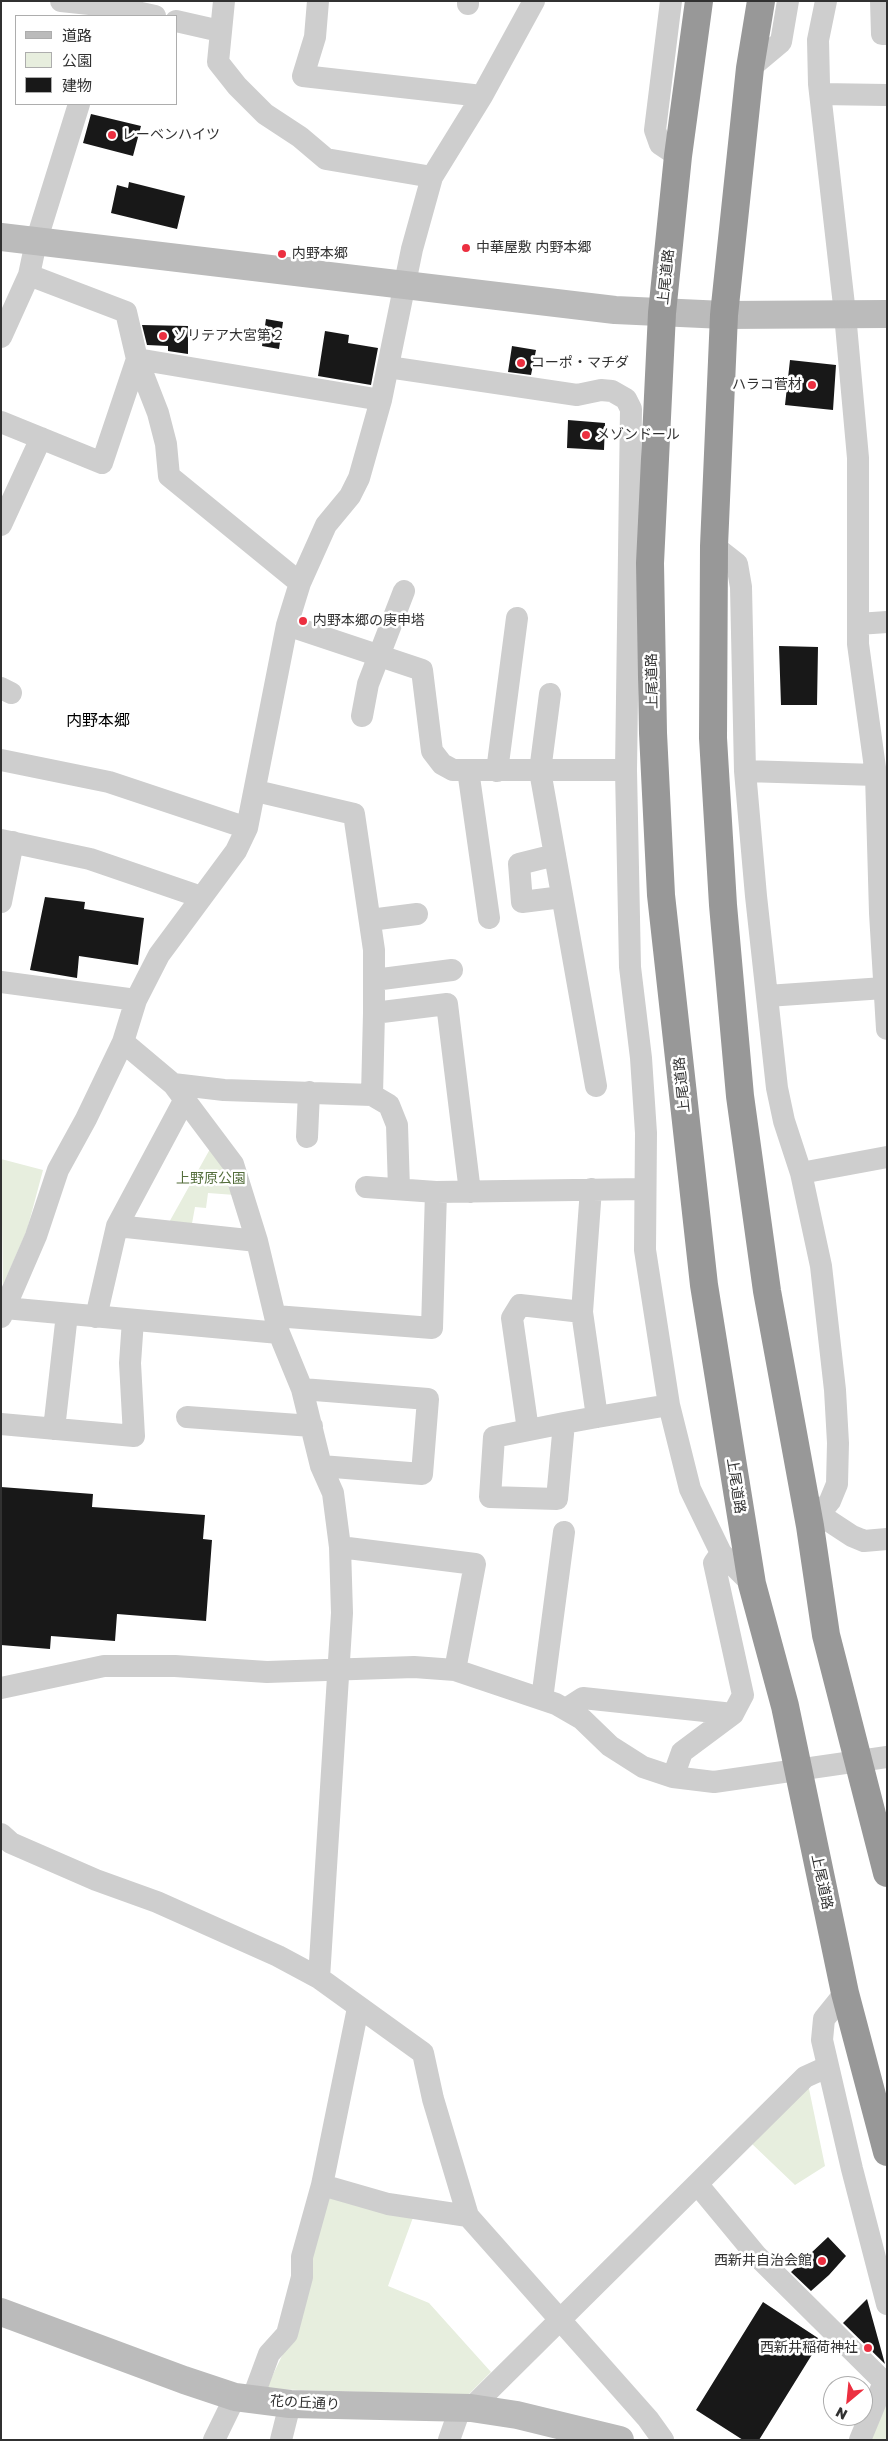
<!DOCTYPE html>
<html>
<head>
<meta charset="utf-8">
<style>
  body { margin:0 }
  #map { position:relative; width:888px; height:2441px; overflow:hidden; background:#fff; font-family:"Golos Text","Noto Sans JP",sans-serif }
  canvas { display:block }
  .frame { position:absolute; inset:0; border:2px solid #313131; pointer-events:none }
  .legend { position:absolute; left:15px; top:15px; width:162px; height:90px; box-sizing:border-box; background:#fff; border:1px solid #adadad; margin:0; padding:6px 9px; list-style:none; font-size:15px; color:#313131 }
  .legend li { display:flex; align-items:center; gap:10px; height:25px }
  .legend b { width:25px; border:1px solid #adadad }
  .north { position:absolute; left:823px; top:2376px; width:50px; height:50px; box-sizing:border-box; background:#fff; border:1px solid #adadad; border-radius:50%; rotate:208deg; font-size:14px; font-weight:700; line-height:20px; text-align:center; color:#313131 }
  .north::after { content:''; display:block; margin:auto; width:18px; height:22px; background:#ec2f40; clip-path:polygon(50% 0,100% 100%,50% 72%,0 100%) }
</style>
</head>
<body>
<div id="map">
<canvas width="888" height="2441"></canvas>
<div class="frame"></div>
<ul class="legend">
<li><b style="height:6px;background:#bbb"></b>道路</li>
<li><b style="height:14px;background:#e7eede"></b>公園</li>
<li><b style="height:14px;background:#181818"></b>建物</li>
</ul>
<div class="north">N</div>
</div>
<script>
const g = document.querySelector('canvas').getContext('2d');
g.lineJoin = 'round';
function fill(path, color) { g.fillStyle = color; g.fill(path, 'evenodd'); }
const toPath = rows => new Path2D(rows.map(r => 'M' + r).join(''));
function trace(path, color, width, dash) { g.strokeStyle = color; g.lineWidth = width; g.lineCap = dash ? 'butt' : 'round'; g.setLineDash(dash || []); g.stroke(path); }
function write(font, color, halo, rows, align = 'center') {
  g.font = font + ' "Golos Text","Noto Sans JP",sans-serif'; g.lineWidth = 5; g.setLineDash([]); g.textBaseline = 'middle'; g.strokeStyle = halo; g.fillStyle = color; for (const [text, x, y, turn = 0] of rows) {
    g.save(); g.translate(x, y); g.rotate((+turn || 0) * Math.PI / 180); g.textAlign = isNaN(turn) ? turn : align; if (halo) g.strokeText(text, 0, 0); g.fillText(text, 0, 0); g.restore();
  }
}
const green = toPath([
  [210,1149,221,1164,235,1195,208,1193,206,1208,195,1207,191,1229,167,1226],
  [1,1159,43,1170,27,1230,3,1285],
  [808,2084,825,2166,795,2185,750,2142],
  [327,2195,415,2212,388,2286,429,2303,491,2372,468,2395,266,2389,294,2331,306,2267],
  [887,2394,887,2440,867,2440]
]);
const building = toPath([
  [91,114,141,126,133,156,83,143],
  [129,182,185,196,177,229,111,213,117,185,128,188],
  [266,319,283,322,279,349,262,346],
  [142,325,188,326,188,354,168,351,168,346,147,345],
  [325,331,349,335,348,343,378,348,371,385,318,376],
  [512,346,536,350,531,375,508,372],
  [790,360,836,365,833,410,785,405],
  [568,420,605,423,604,450,567,448],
  [779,646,818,647,817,705,781,705],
  [45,897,85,902,84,909,144,918,138,965,79,956,77,978,30,970],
  [1,1487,93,1494,92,1507,205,1515,203,1539,212,1540,206,1621,117,1614,115,1641,51,1636,50,1649,1,1645],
  [828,2237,846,2256,829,2275,811,2291,791,2272],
  [867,2299,885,2364,843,2323],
  [763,2302,821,2340,759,2440,743,2440,696,2410]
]);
const street = toPath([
  [61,1,109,6,155,16],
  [224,1,218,62,237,86,265,114,300,137,326,159,432,177],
  [318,1,315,37,303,76,482,96],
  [671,1,655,130,660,144,678,156],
  [826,1,818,40,819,84,845,314,858,458,858,644,876,775,880,913,887,1029],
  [881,1,882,34,887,34],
  [468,4,468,1],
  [176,21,220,31],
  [750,68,781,42,788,1],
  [820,94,887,95],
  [29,275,126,312,137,359,158,413,166,444,169,476,300,583],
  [1,337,29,275,36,242,79,104],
  [137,359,381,400],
  [388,367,577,395,601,390,612,391,626,399,631,409,626,770,630,967,641,1058,646,1133,645,1250,669,1405,690,1489,721,1553,752,1584],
  [1,422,102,463,137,359],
  [1,525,41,438],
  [714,546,737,564,741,587,745,771,756,896,777,1088,784,1121,801,1173,821,1266,835,1390,838,1443,837,1484,830,1501,810,1526],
  [858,624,887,622],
  [287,625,422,670,432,751,442,764,453,770,626,770],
  [1,688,11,693],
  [550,694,540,771,596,1086],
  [362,716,368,684,404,591],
  [1,760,109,782,247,828],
  [468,770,489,918],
  [497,771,517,618],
  [745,771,876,775],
  [256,791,354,814,374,950,374,1013,447,1004,470,1192],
  [1,840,90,859,201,897],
  [555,855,519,864,522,902,562,897],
  [1,902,13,842],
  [370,920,417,914],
  [374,980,452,970],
  [1,982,136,1000],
  [767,996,884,988],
  [123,1042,173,1084,233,1164,257,1241,279,1333,302,1389,321,1466,333,1493,340,1547,342,1613,319,1978],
  [173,1084,224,1090,372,1095,374,1013],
  [372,1095,389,1105,397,1125,399,1189],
  [307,1137,309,1092],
  [801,1173,887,1157],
  [366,1187,436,1192],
  [591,1189,582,1312,597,1417],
  [117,1226,257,1241],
  [5,1308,279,1333],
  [275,1316,432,1328,436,1192,644,1189],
  [1,1317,36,1236,58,1170,86,1119,123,1042,136,1000,159,955,236,851,247,828,287,625,300,583,326,525,350,496,359,478,381,400,412,249,432,177,482,96,534,1],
  [96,1317,117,1226,185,1099],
  [302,1389,428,1399,422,1474,321,1466],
  [187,1417,312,1426],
  [564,1423,557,1499,490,1497,494,1437,564,1423,597,1417,669,1405],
  [1,1424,134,1436,130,1363,133,1320],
  [54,1429,67,1314],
  [528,1430,512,1318,520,1305,582,1312],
  [820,1515,852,1536,864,1541,887,1539],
  [340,1547,475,1564,455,1670],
  [1,1688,104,1666,175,1666,267,1672,414,1667,455,1670,556,1704,582,1719,610,1746,643,1767,673,1777,714,1782,887,1757],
  [542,1699,564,1532],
  [566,1709,583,1698,733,1714],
  [673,1777,682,1752,733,1714,743,1695,714,1563,721,1553],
  [1,1834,11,1843,96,1880,157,1902,278,1956,319,1978,423,2053,433,2099,468,2216,648,2419,663,2440],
  [845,1993,824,2019,822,2040,852,2169,887,2304],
  [322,2185,388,2204,468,2216],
  [698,2185,756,2255,884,2382],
  [252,2400,269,2354,287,2334,302,2277,302,2257,322,2185,358,2008],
  [471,2408,805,2077,827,2067],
  [214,2440,235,2397],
  [281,2440,290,2404],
  [449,2440,460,2409],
  [860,2440,884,2382,887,2382]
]);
const secondary = toPath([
  [1,237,615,310,724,315,887,314],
  [1,2312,184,2380,235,2397,290,2404,471,2408,517,2415,620,2440]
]);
const highway = toPath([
  [699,1,678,156,662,313,650,563,653,733,661,895,704,1285,752,1584,785,1706,845,1993,887,2152],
  [761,1,750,68,724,315,714,546,713,738,723,905,740,1096,767,1291,810,1526,826,1635,887,1873]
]);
const markers = [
  [112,135,5,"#ec2f40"],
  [466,248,5,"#ec2f40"],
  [282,254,5,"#ec2f40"],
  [163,336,5,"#ec2f40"],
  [521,363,5,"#ec2f40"],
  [812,385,5,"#ec2f40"],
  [586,435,5,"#ec2f40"],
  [303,621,5,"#ec2f40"],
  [822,2261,5,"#ec2f40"],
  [868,2348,5,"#ec2f40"]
];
const poiNames = [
  ["レーベンハイツ",122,135],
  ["中華屋敷 内野本郷",476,248],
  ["内野本郷",292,254],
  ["ソリテア大宮第２",173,336],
  ["コーポ・マチダ",531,363],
  ["ハラコ菅材",802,385,"right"],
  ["メゾンドール",596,435],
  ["内野本郷の庚申塔",313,621],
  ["西新井自治会館",812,2261,"right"],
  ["西新井稲荷神社",858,2348,"right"]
];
const streetNames = [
  ["上尾道路",666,277,-84],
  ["上尾道路",652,681,-91],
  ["上尾道路",682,1085,-96],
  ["上尾道路",736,1486,81],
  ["上尾道路",822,1882,78],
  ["花の丘通り",305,2403,3]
];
const parkNames = [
  ["上野原公園",211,1179]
];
const quarterNames = [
  ["内野本郷",98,721]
];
fill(green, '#e7eede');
fill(building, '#181818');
trace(street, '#cecece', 22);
trace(secondary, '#bbb', 28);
trace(highway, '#989898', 28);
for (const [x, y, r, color] of markers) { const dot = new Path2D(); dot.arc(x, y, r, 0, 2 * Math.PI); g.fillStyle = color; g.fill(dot); trace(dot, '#fff', 2); }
write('14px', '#313131', '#fff', poiNames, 'left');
write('14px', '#313131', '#fff', streetNames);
write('14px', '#546e3c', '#fff', parkNames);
write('16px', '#000', '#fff', quarterNames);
</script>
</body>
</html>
